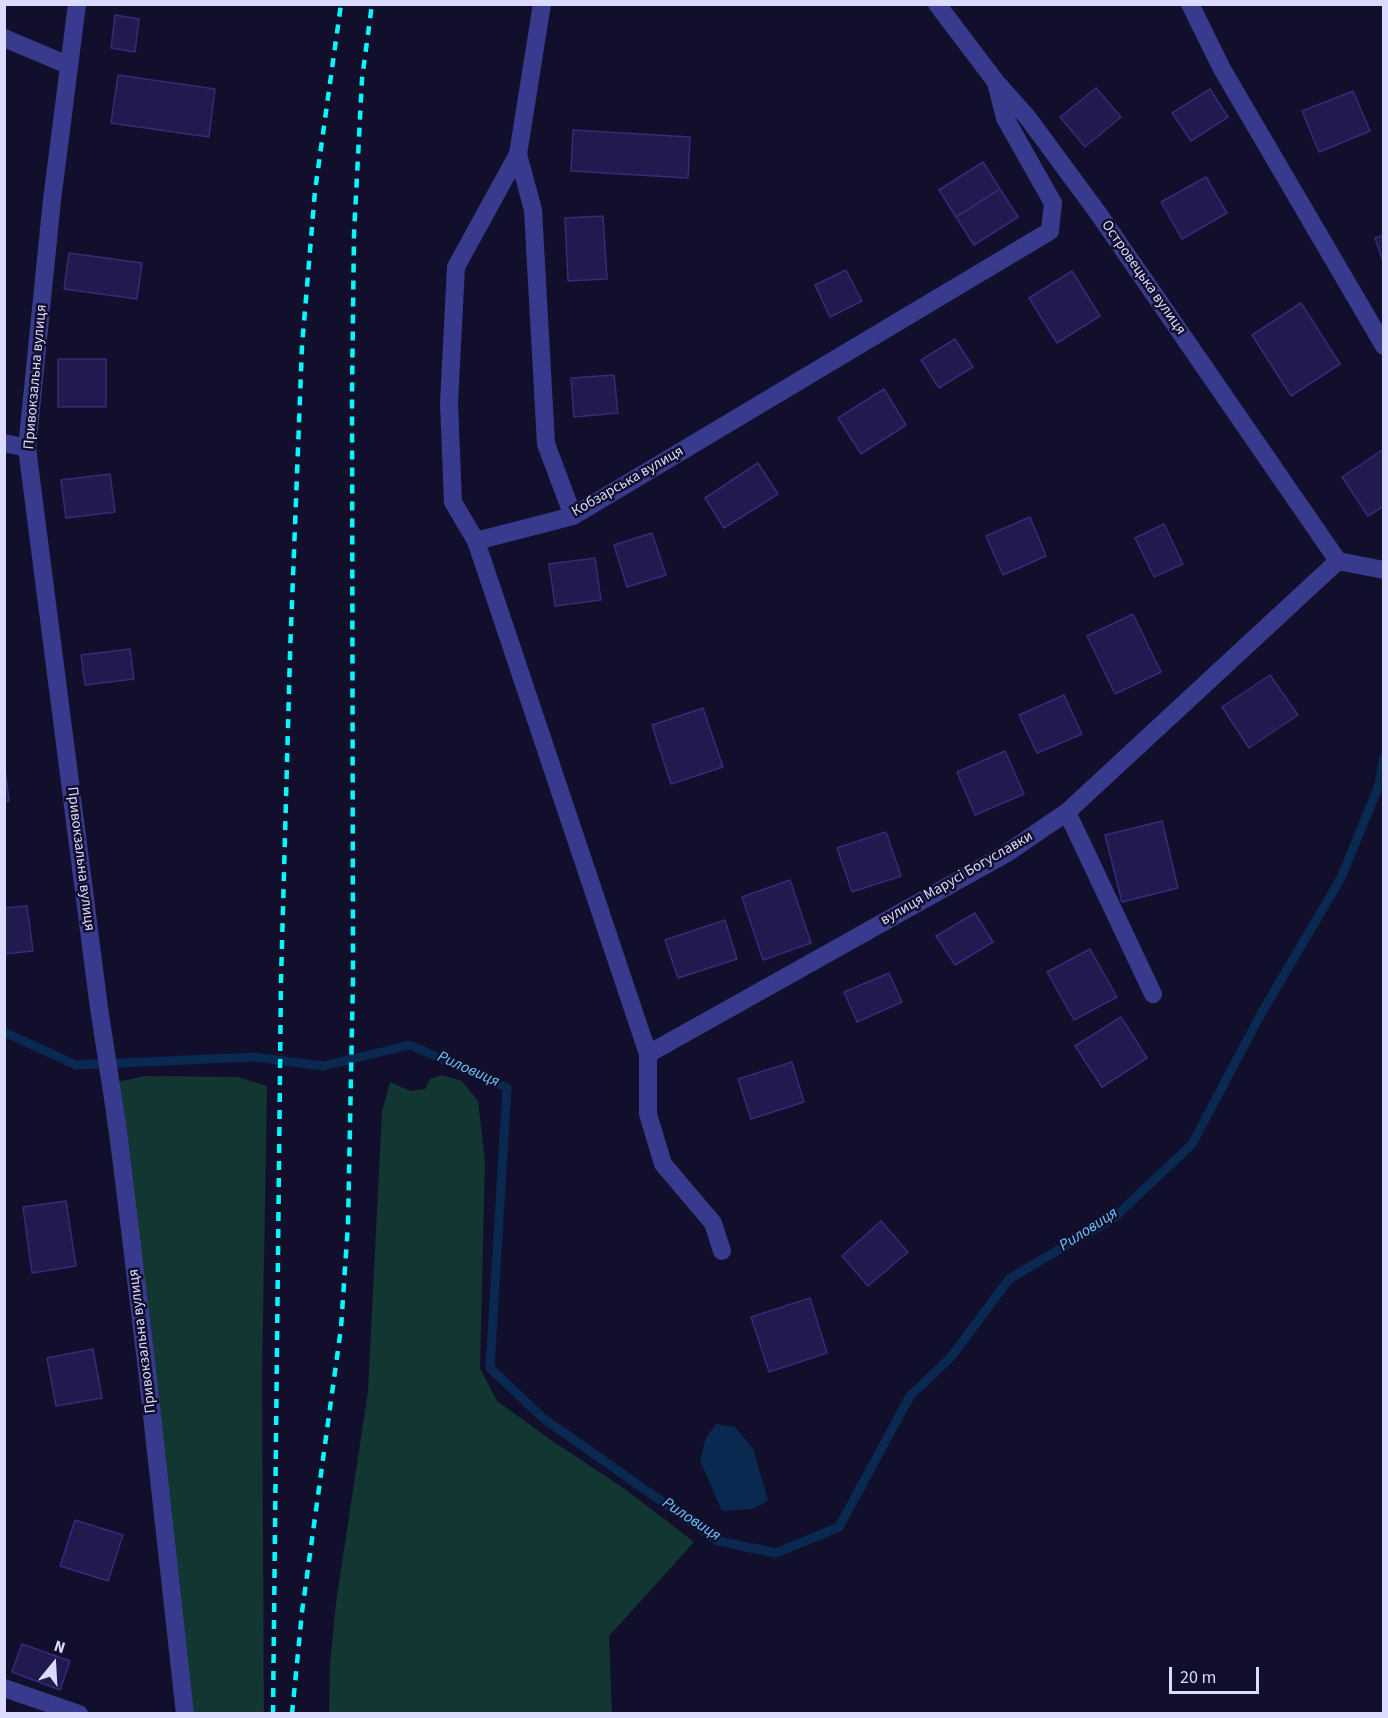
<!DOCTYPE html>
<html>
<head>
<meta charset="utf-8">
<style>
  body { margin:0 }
  #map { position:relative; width:1388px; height:1718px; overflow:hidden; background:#120f2c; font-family:"Source Sans 3",sans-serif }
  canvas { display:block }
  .frame { position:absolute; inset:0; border:6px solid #dbdaff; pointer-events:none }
  .north { position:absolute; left:24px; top:1634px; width:60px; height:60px; -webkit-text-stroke:4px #120f2c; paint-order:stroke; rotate:18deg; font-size:16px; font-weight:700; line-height:24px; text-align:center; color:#dbdaff }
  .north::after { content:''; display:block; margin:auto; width:21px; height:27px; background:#dbdaff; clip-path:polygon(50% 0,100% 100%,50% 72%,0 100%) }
  .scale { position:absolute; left:1169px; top:1667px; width:90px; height:27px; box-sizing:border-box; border:3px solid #dbdaff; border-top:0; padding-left:8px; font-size:18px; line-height:21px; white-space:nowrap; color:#dbdaff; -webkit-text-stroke:4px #120f2c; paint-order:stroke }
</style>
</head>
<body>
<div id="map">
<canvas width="1388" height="1718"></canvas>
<div class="frame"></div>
<div class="north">N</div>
<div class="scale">20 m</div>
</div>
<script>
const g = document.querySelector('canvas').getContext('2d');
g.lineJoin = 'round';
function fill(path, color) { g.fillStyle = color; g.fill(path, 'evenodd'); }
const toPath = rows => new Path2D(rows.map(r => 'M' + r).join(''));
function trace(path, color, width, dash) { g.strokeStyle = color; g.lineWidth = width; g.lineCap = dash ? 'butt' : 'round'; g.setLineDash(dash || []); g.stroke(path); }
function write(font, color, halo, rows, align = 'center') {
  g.font = font + ' "Source Sans 3",sans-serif'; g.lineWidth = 5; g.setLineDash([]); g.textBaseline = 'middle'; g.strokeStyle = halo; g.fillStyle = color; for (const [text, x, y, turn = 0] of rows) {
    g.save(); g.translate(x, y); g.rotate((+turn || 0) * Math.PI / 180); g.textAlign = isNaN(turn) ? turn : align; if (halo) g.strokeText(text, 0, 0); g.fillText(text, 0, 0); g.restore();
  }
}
const green = toPath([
  [442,1075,462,1081,478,1101,485,1161,480,1368,497,1401,551,1440,625,1489,694,1542,609,1636,612,1713,329,1713,330,1665,336,1603,368,1391,382,1112,390,1082,410,1091,425,1089,430,1079],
  [145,1076,238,1077,267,1086,262,1376,264,1713,186,1713,148,1399,106,1117,109,1084]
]);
const water = toPath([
  [716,1424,735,1427,753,1448,768,1501,752,1509,722,1511,700,1461,706,1438]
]);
const stream = toPath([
  [4,1032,76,1065,254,1057,323,1066,410,1045,507,1088,490,1368,543,1418,718,1541,776,1553,839,1527,910,1396,951,1357,1009,1279,1115,1217,1192,1144,1262,1012,1341,878,1379,785,1384,757]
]);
const building = toPath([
  [115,15,139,19,135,52,111,48,115,15],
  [118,75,215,89,209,137,111,123,118,75],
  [1096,88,1121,117,1085,147,1060,117,1096,88],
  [1210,89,1228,117,1191,141,1172,113,1210,89],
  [1353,91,1370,131,1319,152,1302,111,1353,91],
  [573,130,690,137,688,178,571,171,573,130],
  [983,162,1000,189,956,217,939,190,983,162],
  [1206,177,1227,213,1182,239,1161,202,1206,177],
  [1000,189,1018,217,974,245,956,217,1000,189],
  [603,216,607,279,568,281,565,218,603,216],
  [1384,235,1384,264,1375,238,1384,235],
  [69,253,142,263,137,299,64,289,69,253],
  [846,270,862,301,830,317,815,285,846,270],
  [1072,271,1100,316,1057,343,1029,298,1072,271],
  [1301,303,1340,364,1291,396,1252,335,1301,303],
  [955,339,973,367,939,388,921,360,955,339],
  [58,359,106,359,106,407,58,407,58,359],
  [614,375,618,413,574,417,571,378,614,375],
  [884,389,906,425,861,454,838,418,884,389],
  [1384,449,1384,506,1368,516,1342,477,1384,449],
  [758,463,778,494,724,528,705,498,758,463],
  [110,474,115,512,66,518,61,480,110,474],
  [1030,517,1046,556,1003,575,986,536,1030,517],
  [1164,524,1183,564,1154,577,1135,538,1164,524],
  [652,533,666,575,627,587,614,545,652,533],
  [595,558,601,600,555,606,549,564,595,558],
  [1133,614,1161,672,1115,694,1087,636,1133,614],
  [130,649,134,679,85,685,81,655,130,649],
  [1270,675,1298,715,1249,748,1222,707,1270,675],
  [1064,695,1082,734,1037,753,1019,715,1064,695],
  [703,708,723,767,671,784,652,725,703,708],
  [1005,751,1024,794,975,815,957,772,1005,751],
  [4,760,9,801,4,801,4,760],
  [1162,821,1178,888,1122,902,1105,835,1162,821],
  [886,832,901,876,852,892,837,848,886,832],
  [790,880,811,943,763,960,742,897,790,880],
  [27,906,33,951,4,954,4,908,27,906],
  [975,913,993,942,955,965,936,936,975,913],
  [725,920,737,959,678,978,665,940,725,920],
  [1090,949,1117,997,1074,1020,1047,972,1090,949],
  [889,973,902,1002,857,1022,844,992,889,973],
  [1121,1017,1147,1058,1102,1087,1075,1046,1121,1017],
  [792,1062,804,1102,751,1119,738,1079,792,1062],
  [66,1201,76,1266,32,1273,23,1207,66,1201],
  [881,1221,908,1252,868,1286,842,1256,881,1221],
  [810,1298,827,1353,769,1372,751,1317,810,1298],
  [93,1349,102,1398,56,1406,47,1358,93,1349],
  [75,1520,123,1535,108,1581,60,1566,75,1520],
  [22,1644,70,1661,60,1690,12,1672,22,1644]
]);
const minor = toPath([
  [77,4,52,200,27,448,99,1008,118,1131,147,1370,185,1714],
  [542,4,518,154,456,267,449,403,453,502,476,541,648,1054,648,1114,663,1164,713,1223,722,1251],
  [937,4,996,82,1028,118,1098,213,1338,561],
  [1190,4,1222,69,1384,346],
  [4,38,68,65],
  [518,154,533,210,546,444,573,516],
  [4,443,27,448],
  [476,541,573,516,1050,231,1053,203,1005,118,996,82],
  [1338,561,1384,570],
  [1067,812,1153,994],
  [648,1054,1007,853,1067,812,1338,561],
  [4,1688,79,1714]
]);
const rail = toPath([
  [273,1714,281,981,290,654,302,346,315,191,341,4],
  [292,1714,302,1612,341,1328,348,1224,353,978,352,393,354,234,362,79,372,4]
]);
const streetNames = [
  ["Островецька вулиця",1143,278,55],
  ["Привокзальна вулиця",36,377,-85],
  ["Кобзарська вулиця",628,482,-30],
  ["Привокзальна вулиця",80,859,83],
  ["вулиця Марусі Богуславки",957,879,-30],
  ["Привокзальна вулиця",143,1341,-97]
];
const waterNames = [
  ["Риловиця",468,1070,24],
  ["Риловиця",1089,1230,-33],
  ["Риловиця",691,1520,33]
];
fill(green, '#123632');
fill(water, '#092950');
trace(stream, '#092950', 9);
fill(building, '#211a4e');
trace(building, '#352b7b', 1.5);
trace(minor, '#383b8d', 18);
trace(rail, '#06f9ff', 4.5, [9, 8]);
write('15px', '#dbdaff', '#120f2c', streetNames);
write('italic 16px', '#68c4ff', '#120f2c', waterNames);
</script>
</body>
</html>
